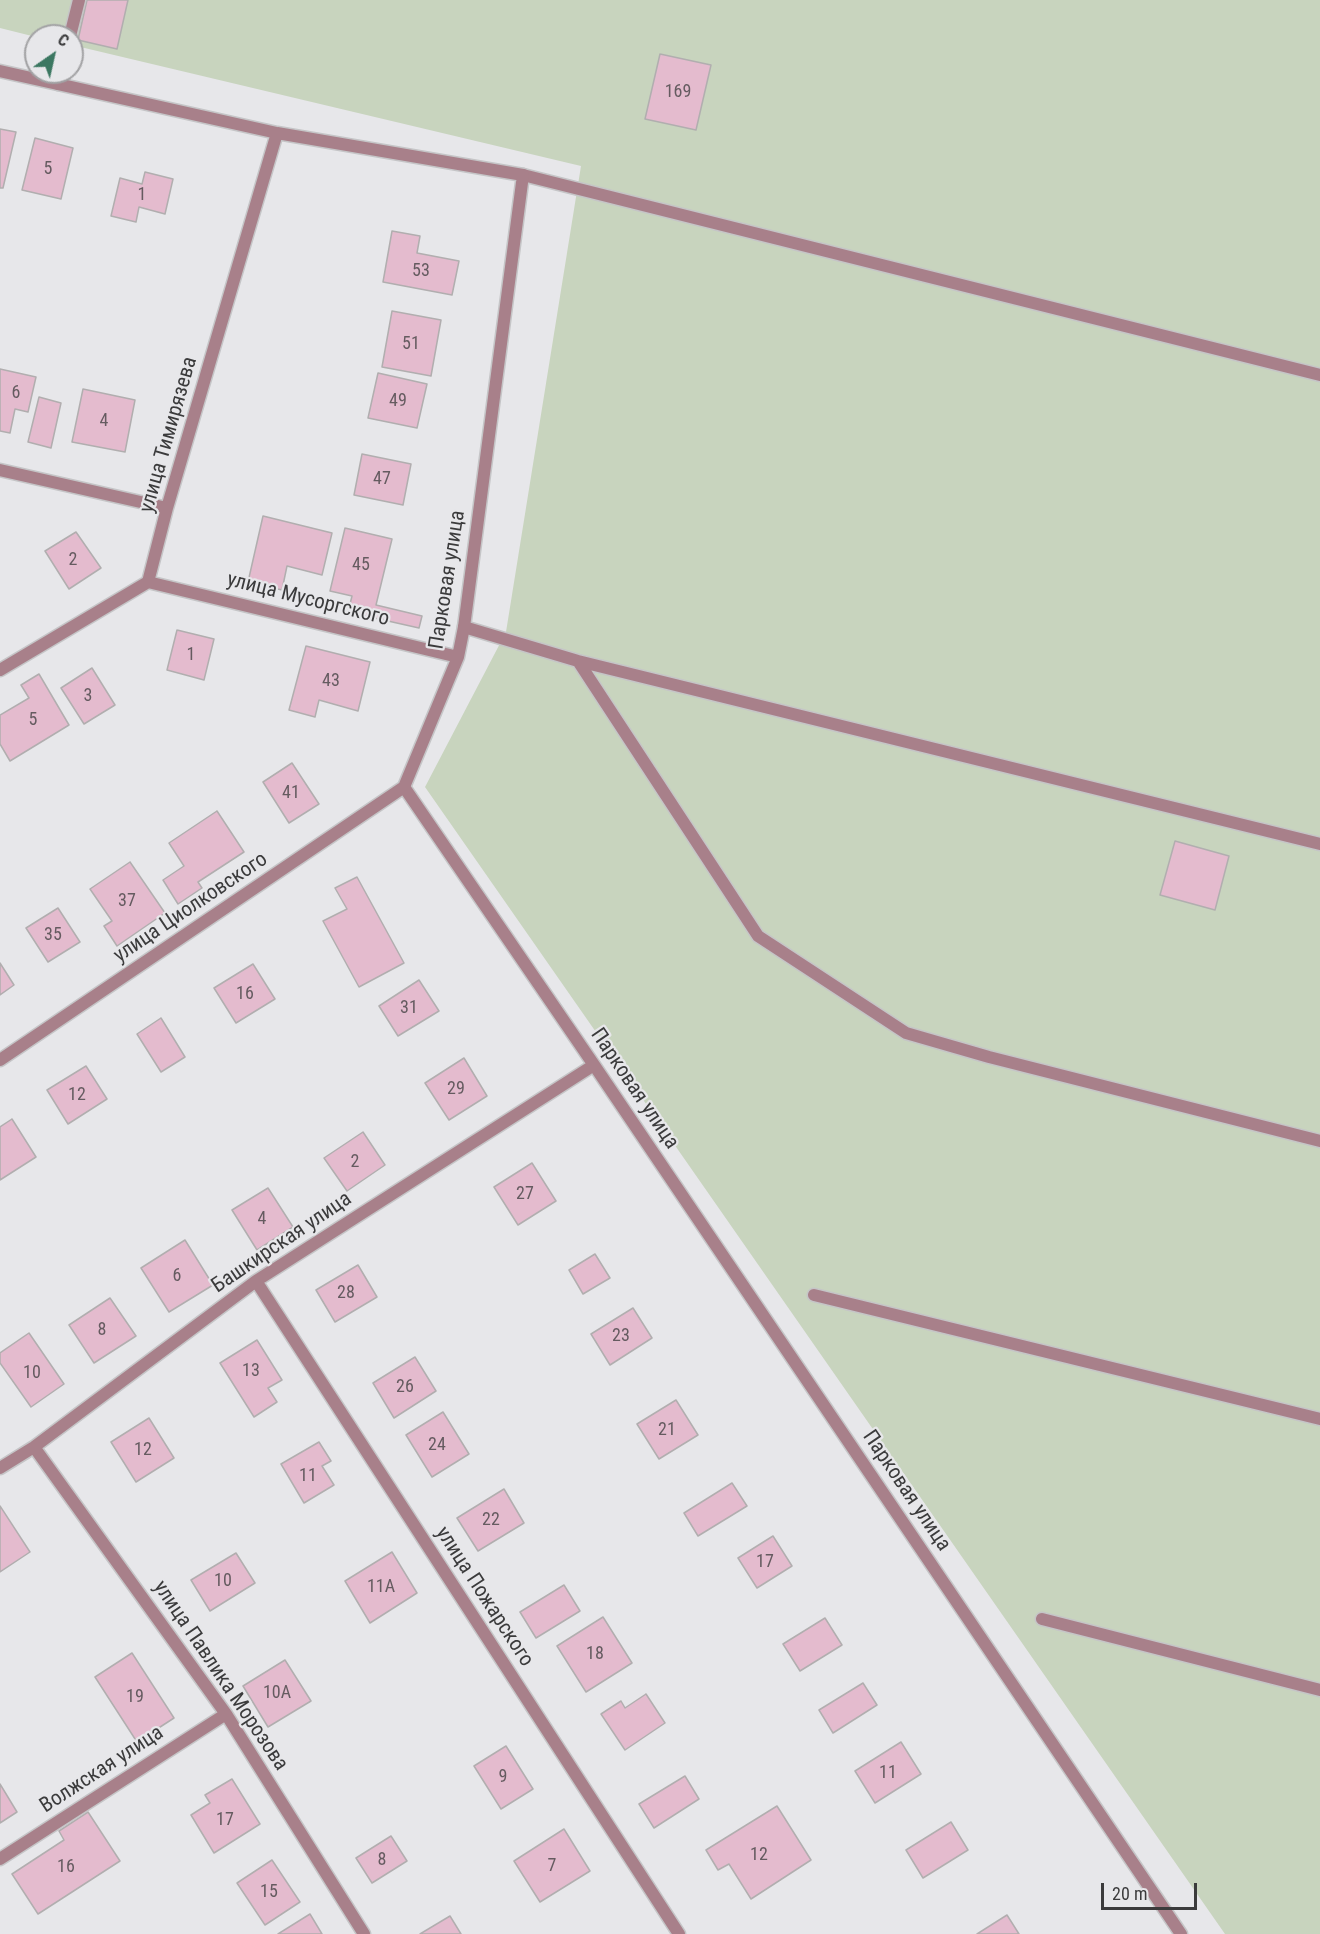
<!DOCTYPE html>
<html>
<head>
<meta charset="utf-8">
<style>
  body { margin:0 }
  #map { position:relative; width:1320px; height:1934px; overflow:hidden; background:#e7e7ea; font-family:"Roboto Condensed",sans-serif }
  canvas { display:block }
  .north { position:absolute; left:24px; top:24px; width:60px; height:60px; box-sizing:border-box; background:#e7e7ea; border:2px solid #a2a2a4; border-radius:50%; rotate:34deg; font-size:16px; font-weight:700; line-height:24px; text-align:center; color:#3b3b3c }
  .north::after { content:''; display:block; margin:auto; width:21px; height:27px; background:#3b7761; clip-path:polygon(50% 0,100% 100%,50% 72%,0 100%) }
  .scale { position:absolute; left:1101px; top:1883px; width:96px; height:27px; box-sizing:border-box; border:3px solid #3b3b3c; border-top:0; padding-left:8px; font-size:18px; line-height:21px; white-space:nowrap; color:#3b3b3c; -webkit-text-stroke:4px #e7e7ea; paint-order:stroke }
</style>
</head>
<body>
<div id="map">
<canvas width="1320" height="1934"></canvas>
<div class="north">С</div>
<div class="scale">20 m</div>
</div>
<script>
const g = document.querySelector('canvas').getContext('2d');
g.lineJoin = 'round';
function fill(path, color) { g.fillStyle = color; g.fill(path, 'evenodd'); }
const toPath = rows => new Path2D(rows.map(r => 'M' + r).join(''));
function trace(path, color, width, dash) { g.strokeStyle = color; g.lineWidth = width; g.lineCap = dash ? 'butt' : 'round'; g.setLineDash(dash || []); g.stroke(path); }
function write(font, color, halo, rows, align = 'center') {
  g.font = font + ' "Roboto Condensed",sans-serif'; g.lineWidth = 4.5; g.setLineDash([]); g.textBaseline = 'middle'; g.strokeStyle = halo; g.fillStyle = color; for (const [text, x, y, turn = 0] of rows) {
    g.save(); g.translate(x, y); g.rotate((+turn || 0) * Math.PI / 180); g.textAlign = isNaN(turn) ? turn : align; if (halo) g.strokeText(text, 0, 0); g.fillText(text, 0, 0); g.restore();
  }
}
const green = toPath([
  [0,0,1320,0,1320,1934,1225,1934,425,787,506,632,581,166,72,45,72,36,36,37,0,28]
]);
const building = toPath([
  [87,0,128,0,117,49,78,40,87,0],
  [660,54,711,65,696,130,645,119,660,54],
  [0,129,16,132,3,188,0,188,0,129],
  [35,138,73,148,61,199,22,190,35,138],
  [145,172,173,179,165,214,139,207,136,222,111,216,120,178,142,184,145,172],
  [392,231,420,236,417,253,459,261,452,295,383,282,392,231],
  [392,311,441,320,431,376,382,367,392,311],
  [0,369,36,377,28,412,15,409,10,433,0,431,0,369],
  [378,373,427,384,417,428,368,418,378,373],
  [83,389,135,400,125,452,72,442,83,389],
  [39,397,61,403,51,448,28,442,39,397],
  [362,454,411,464,403,505,354,495,362,454],
  [263,516,332,533,322,575,287,566,282,590,248,582,263,516],
  [345,528,392,539,376,605,422,616,419,628,348,612,352,596,330,591,345,528],
  [76,532,101,568,69,589,45,551,76,532],
  [177,630,214,639,204,680,167,670,177,630],
  [306,646,370,662,358,711,319,700,315,717,289,710,306,646],
  [92,668,115,705,84,724,61,688,92,668],
  [39,674,69,725,10,761,0,744,0,715,29,698,21,685,39,674],
  [292,763,319,804,289,823,263,782,292,763],
  [217,811,244,852,198,882,202,888,178,904,163,880,184,866,169,843,217,811],
  [1175,841,1229,856,1215,910,1160,895,1175,841],
  [130,862,165,913,117,946,104,926,112,921,90,889,130,862],
  [357,877,404,963,359,987,323,921,347,909,335,888,357,877],
  [58,908,80,942,48,962,26,928,58,908],
  [0,963,14,985,0,995,0,963],
  [253,964,275,999,236,1023,214,988,253,964],
  [419,980,439,1011,398,1036,379,1006,419,980],
  [161,1018,185,1057,161,1072,137,1034,161,1018],
  [464,1058,487,1096,449,1120,425,1083,464,1058],
  [86,1066,107,1099,68,1124,47,1090,86,1066],
  [12,1119,36,1157,0,1180,0,1127,12,1119],
  [363,1132,385,1165,347,1191,324,1158,363,1132],
  [532,1163,556,1201,518,1225,494,1187,532,1163],
  [268,1188,293,1227,257,1250,232,1210,268,1188],
  [185,1240,213,1285,169,1312,141,1268,185,1240],
  [595,1254,610,1278,583,1294,569,1270,595,1254],
  [358,1265,377,1297,335,1322,316,1290,358,1265],
  [110,1298,136,1336,94,1363,69,1325,110,1298],
  [633,1308,652,1338,610,1365,591,1334,633,1308],
  [29,1333,64,1384,31,1407,0,1363,0,1353,29,1333],
  [257,1340,282,1380,268,1388,277,1402,254,1417,220,1363,257,1340],
  [415,1357,436,1391,394,1418,373,1383,415,1357],
  [676,1400,698,1435,659,1459,637,1424,676,1400],
  [443,1412,469,1454,432,1477,406,1435,443,1412],
  [149,1418,174,1458,136,1482,111,1442,149,1418],
  [319,1442,331,1461,322,1466,334,1485,304,1503,281,1464,319,1442],
  [732,1483,747,1506,698,1536,684,1513,732,1483],
  [504,1489,524,1523,478,1551,457,1518,504,1489],
  [0,1506,30,1552,0,1572,0,1506],
  [773,1536,792,1566,757,1588,738,1558,773,1536],
  [392,1552,417,1593,370,1623,345,1581,392,1552],
  [236,1553,255,1583,210,1611,191,1580,236,1553],
  [564,1585,580,1611,536,1638,520,1612,564,1585],
  [603,1617,632,1663,586,1692,557,1646,603,1617],
  [825,1618,842,1645,800,1671,783,1644,825,1618],
  [132,1653,174,1718,137,1742,95,1677,132,1653],
  [285,1660,311,1701,268,1727,243,1686,285,1660],
  [863,1683,877,1705,833,1733,819,1710,863,1683],
  [646,1694,665,1723,625,1750,601,1714,621,1701,625,1708,646,1694],
  [901,1742,921,1774,875,1803,855,1771,901,1742],
  [506,1746,533,1789,501,1809,474,1766,506,1746],
  [685,1776,699,1799,654,1828,639,1804,685,1776],
  [232,1779,260,1824,214,1853,191,1815,210,1803,205,1795,232,1779],
  [0,1784,17,1812,0,1823,0,1784],
  [777,1806,811,1860,751,1899,729,1864,718,1870,706,1850,777,1806],
  [88,1812,120,1861,38,1914,12,1874,64,1840,59,1831,88,1812],
  [951,1822,968,1850,923,1878,906,1850,951,1822],
  [564,1829,590,1871,540,1902,514,1861,564,1829],
  [391,1836,407,1861,372,1883,356,1858,391,1836],
  [272,1860,300,1902,265,1925,237,1883,272,1860],
  [310,1914,322,1934,278,1934,310,1914],
  [1007,1915,1019,1934,977,1934,1007,1915],
  [450,1916,461,1934,420,1934,450,1916]
]);
const service = toPath([
  [70,36,79,0],
  [58,84,61,72],
  [523,175,1320,375],
  [464,627,578,661,1320,844],
  [578,661,758,936,906,1033,989,1057,1320,1141],
  [814,1295,1320,1419],
  [1042,1619,1320,1690]
]);
const minor = toPath([
  [0,71,277,133,523,175,464,627,458,657,404,787,594,1065,1181,1934],
  [0,470,167,508],
  [148,582,458,657],
  [0,670,148,582,167,508,277,133],
  [0,1060,404,787],
  [256,1281,679,1934],
  [34,1447,226,1714,364,1934],
  [0,1468,34,1447,256,1281,594,1065],
  [0,1859,226,1714]
]);
const numberNames = [
  ["169",678,92],
  ["5",48,169],
  ["1",142,195],
  ["53",421,271],
  ["51",411,344],
  ["6",16,393],
  ["49",398,401],
  ["4",104,421],
  ["47",382,479],
  ["2",73,560],
  ["45",361,565],
  ["1",191,655],
  ["43",331,681],
  ["3",88,696],
  ["5",33,720],
  ["41",291,793],
  ["37",127,901],
  ["35",53,935],
  ["16",245,994],
  ["31",409,1008],
  ["29",456,1089],
  ["12",77,1095],
  ["2",355,1162],
  ["27",525,1194],
  ["4",262,1219],
  ["6",177,1276],
  ["28",346,1293],
  ["8",102,1330],
  ["23",621,1336],
  ["13",251,1371],
  ["10",32,1373],
  ["26",405,1387],
  ["21",667,1430],
  ["24",437,1445],
  ["12",143,1450],
  ["11",308,1476],
  ["22",491,1520],
  ["17",765,1562],
  ["10",223,1581],
  ["11А",381,1587],
  ["18",595,1654],
  ["10А",277,1693],
  ["19",135,1697],
  ["11",888,1773],
  ["9",503,1777],
  ["17",225,1820],
  ["12",759,1855],
  ["8",382,1860],
  ["7",552,1866],
  ["16",66,1867],
  ["15",269,1892]
];
const streetNames = [
  ["улица Тимирязева",169,435,-74],
  ["Парковая улица",448,580,-81],
  ["улица Мусоргского",308,600,14],
  ["улица Циолковского",191,908,-34],
  ["Парковая улица",634,1089,56],
  ["Башкирская улица",282,1243,-34],
  ["Парковая улица",906,1491,56],
  ["улица Пожарского",484,1597,57],
  ["улица Павлика Морозова",220,1676,56],
  ["Волжская улица",102,1770,-33]
];
fill(green, '#c8d4be');
fill(building, '#e4bbce');
trace(building, '#b1aeaf', 1.5);
trace(service, '#c5c5c7', 15);
trace(minor, '#c5c5c7', 15);
trace(service, '#a8808a', 12);
trace(minor, '#a8808a', 12);
write('18px', '#655b60', null, numberNames);
write('21px', '#3b3b3c', '#e7e7ea', streetNames);
</script>
</body>
</html>
